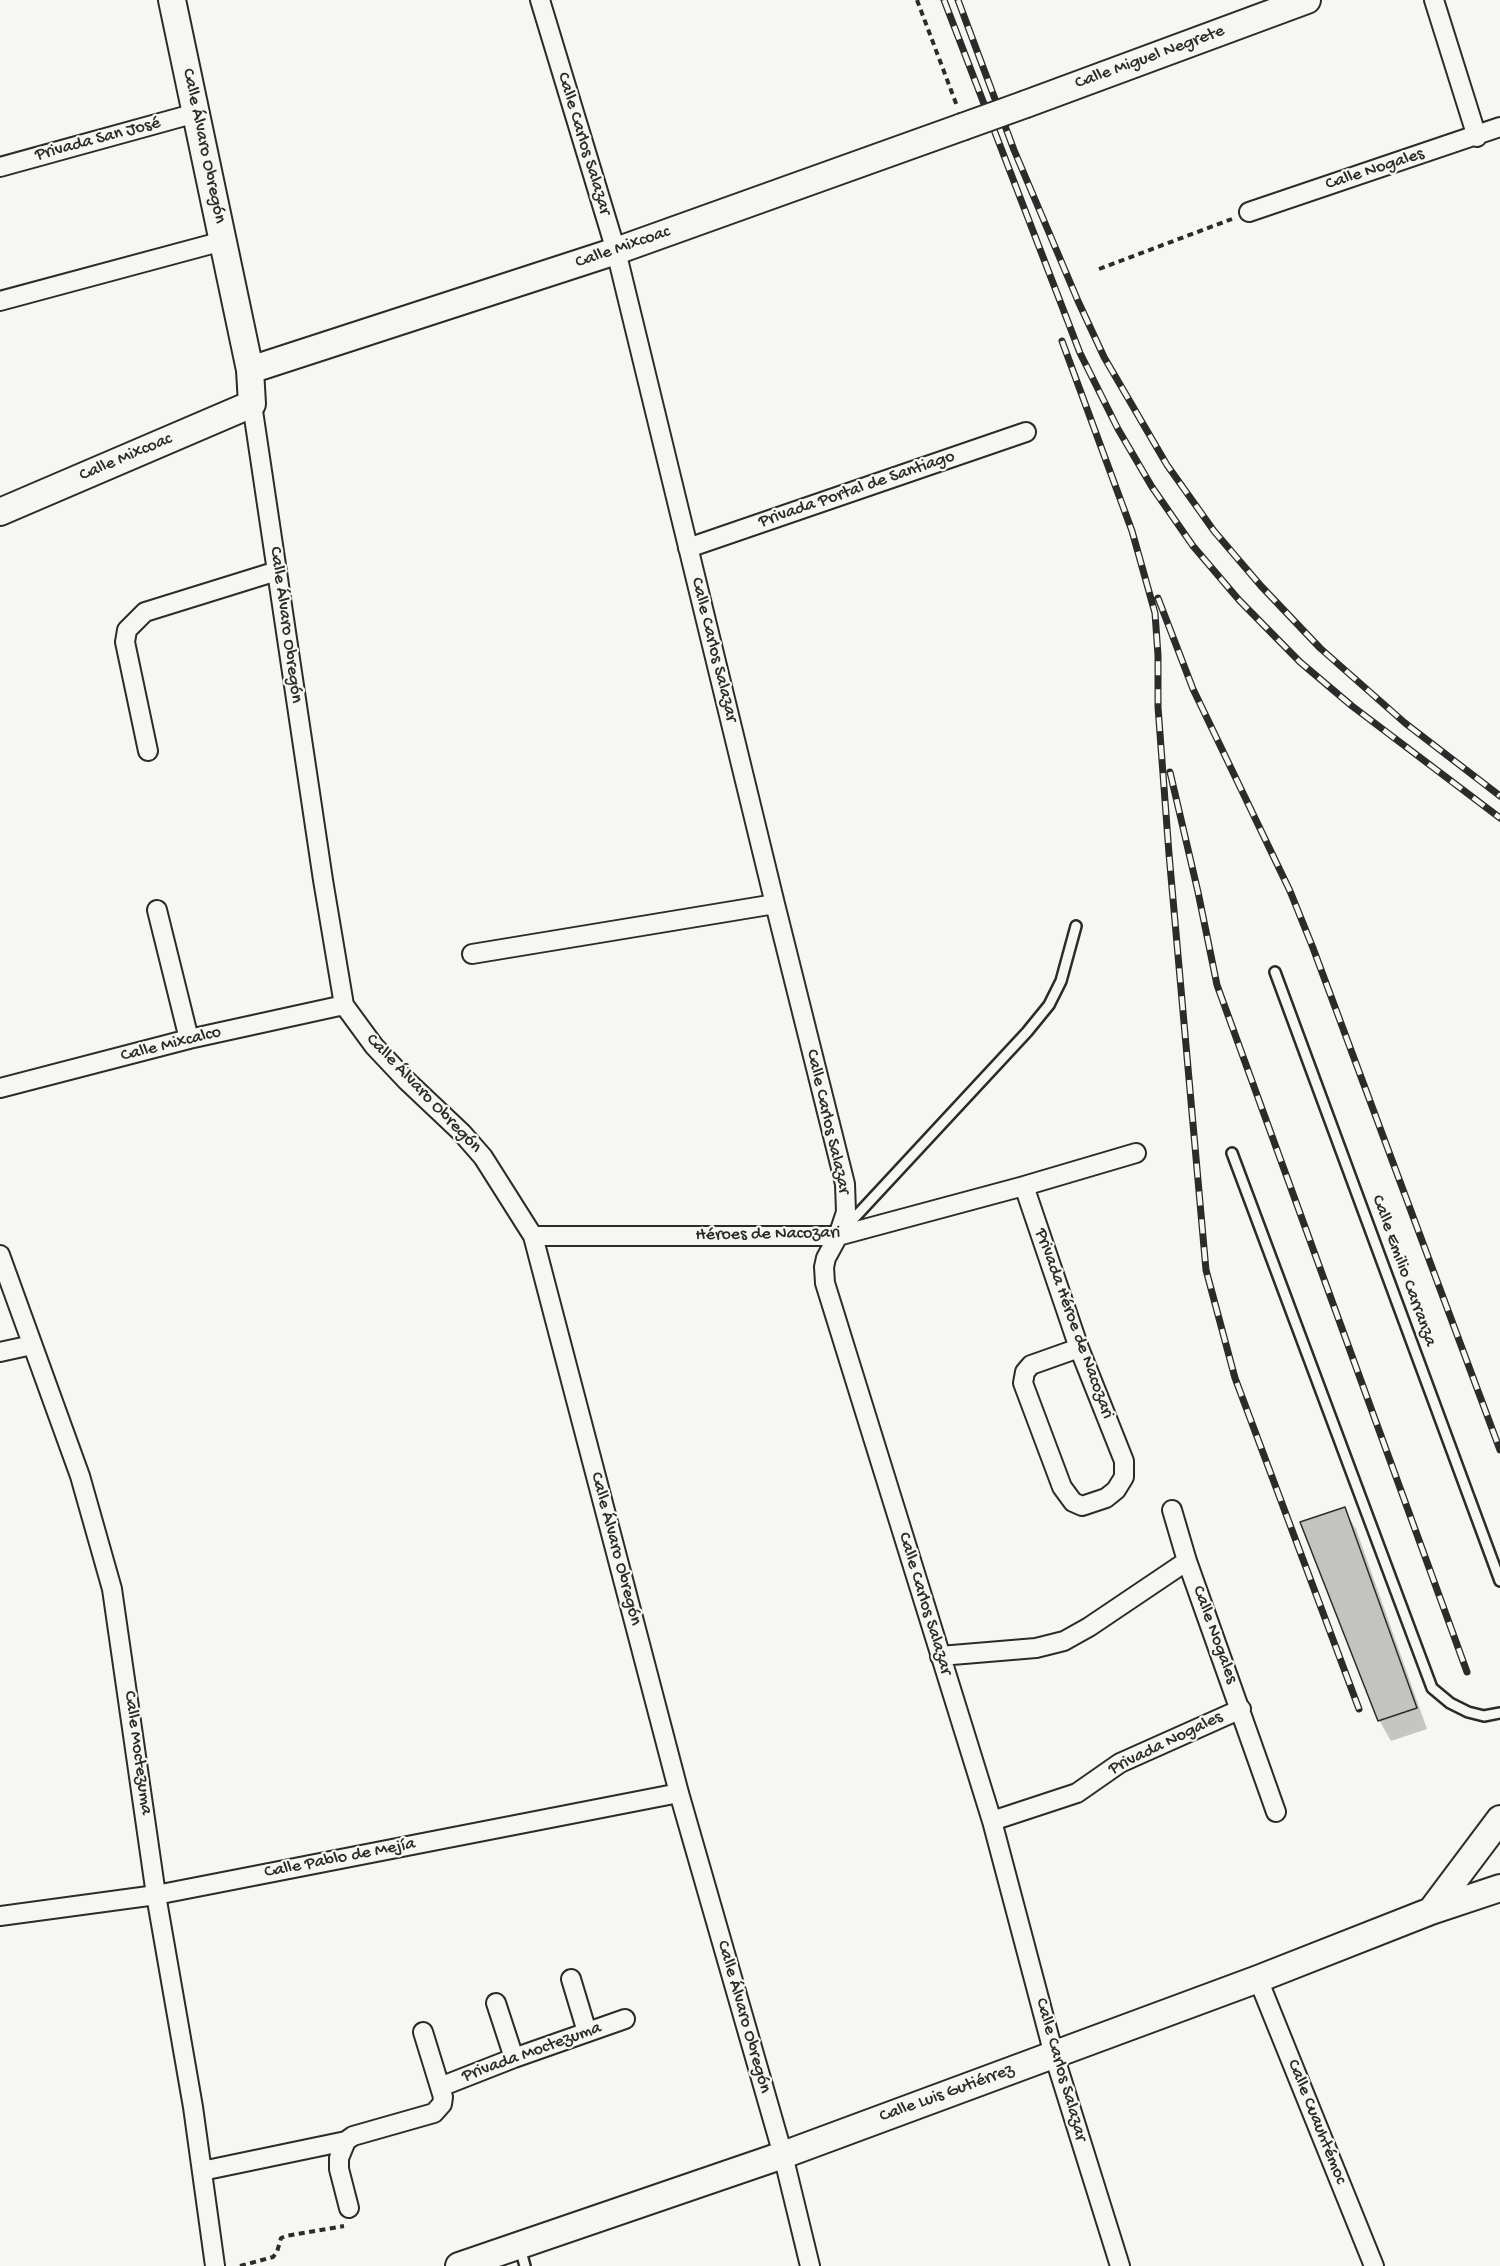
<!DOCTYPE html>
<html>
<head>
<meta charset="utf-8">
<style>
  body { margin:0 }
  canvas { display:block; background:#f6f6f2 }
</style>
</head>
<body>
<canvas width="1500" height="2266"></canvas>
<script>
const g = document.querySelector('canvas').getContext('2d');
g.lineJoin = 'round';
function fill(path, color) { g.fillStyle = color; g.fill(path, 'evenodd'); }
const toPath = rows => new Path2D(rows.map(r => 'M' + r).join(''));
function trace(path, color, width, dash) { g.strokeStyle = color; g.lineWidth = width; g.lineCap = dash ? 'butt' : 'round'; g.setLineDash(dash || []); g.stroke(path); }
function write(font, color, halo, rows, align = 'center') {
  g.font = font + ' "Gochi Hand",sans-serif'; g.lineWidth = 4.5; g.setLineDash([]); g.textBaseline = 'middle'; g.strokeStyle = halo; g.fillStyle = color; for (const [text, x, y, turn = 0] of rows) {
    g.save(); g.translate(x, y); g.rotate((+turn || 0) * Math.PI / 180); g.textAlign = isNaN(turn) ? turn : align; if (halo) g.strokeText(text, 0, 0); g.fillText(text, 0, 0); g.restore();
  }
}
const shadow = toPath([
  [1344,1509,1356,1529,1427,1729,1391,1741,1379,1720]
]);
const building = toPath([
  [1345,1507,1417,1708,1378,1721,1300,1522,1345,1507]
]);
const path = toPath([
  [917,0,957,106],
  [1099,269,1232,219],
  [240,2266,273,2257,277,2252,281,2238,286,2236,344,2226]
]);
const lane = toPath([
  [1275,972,1500,1581],
  [1232,1153,1432,1688,1450,1703,1468,1712,1484,1716,1500,1713],
  [845,1228,1027,1032,1049,1005,1061,981,1076,926],
  [520,2248,525,2266]
]);
const street = toPath([
  [540,0,616,251,775,904,845,1184,846,1212,838,1236,826,1258,824,1267,825,1283,992,1821,1054,2055,1120,2266],
  [1434,0,1477,137],
  [0,167,196,113],
  [1249,212,1500,127],
  [0,301,223,241],
  [252,404,323,880,344,1005,374,1046,407,1081,462,1133,483,1157,533,1236,679,1793,783,2155,810,2266],
  [688,548,1026,432],
  [148,751,125,642,127,630,145,612,277,571],
  [157,910,189,1039],
  [472,954,775,904],
  [0,1088,189,1039,344,1005],
  [1024,1186,1079,1348,1124,1461,1124,1477,1116,1490,1106,1498,1082,1506,1073,1502,1062,1487,1023,1383,1025,1372,1031,1365,1079,1348],
  [533,1236,838,1236,1024,1186,1136,1153],
  [0,1255,80,1476,112,1589,156,1895,193,2107,215,2266],
  [0,1352,32,1345],
  [1172,1510,1187,1561,1276,1812],
  [940,1656,1036,1648,1064,1641,1089,1627,1187,1561],
  [992,1821,1077,1793,1120,1763,1241,1709],
  [0,1916,156,1895,679,1793],
  [571,1979,587,2032],
  [1258,1979,1374,2266],
  [496,2003,514,2058],
  [440,2087,514,2058,625,2019],
  [202,2171,346,2141],
  [349,2208,339,2169,339,2158,346,2141,353,2136,434,2113,442,2104,443,2097,423,2032]
]);
const secondary = toPath([
  [1026,104,1307,0],
  [250,370,616,251,962,127],
  [0,512,252,404,250,370,172,0],
  [1431,1911,1500,1819],
  [459,2266,783,2155,1258,1979,1431,1911,1500,1888]
]);
const rail = toPath([
  [944,0,1080,353,1118,429,1152,487,1193,546,1239,600,1300,662,1352,706,1500,818],
  [958,0,1014,150,1078,301,1104,357,1167,465,1214,531,1261,586,1320,648,1405,723,1500,796],
  [1062,341,1132,531,1155,613,1158,655,1158,707,1169,854,1206,1270,1235,1378,1359,1709],
  [1158,598,1193,689,1290,891,1313,948,1500,1450],
  [1170,772,1198,892,1217,985,1467,1672]
]);
const secondaryBridge = toPath([
  [962,127,1026,104]
]);
const streetNames = [
  ["Calle Miguel Negrete",1150,58,-20],
  ["Privada San José",98,140,-15],
  ["Calle Carlos Salazar",583,144,73],
  ["Calle Álvaro Obregón",203,146,78],
  ["Calle Nogales",1375,170,-18],
  ["Calle Mixcoac",623,248,-19],
  ["Calle Mixcoac",126,458,-23],
  ["Privada Portal de Santiago",857,490,-19],
  ["Calle Álvaro Obregón",285,625,82],
  ["Calle Carlos Salazar",713,650,76],
  ["Calle Mixcalco",171,1045,-14],
  ["Calle Álvaro Obregón",423,1094,46],
  ["Calle Carlos Salazar",827,1122,77],
  ["Héroes de Nacozari",768,1235,-1],
  ["Calle Emilio Carranza",1403,1271,70],
  ["Privada Héroe de Nacozari",1073,1324,70],
  ["Calle Álvaro Obregón",615,1549,75],
  ["Calle Carlos Salazar",924,1604,73],
  ["Calle Nogales",1214,1635,70],
  ["Privada Nogales",1166,1744,-26],
  ["Calle Moctezuma",137,1753,82],
  ["Calle Pablo de Mejía",340,1859,-11],
  ["Calle Álvaro Obregón",743,2017,74],
  ["Privada Moctezuma",532,2053,-20],
  ["Calle Carlos Salazar",1060,2070,74],
  ["Calle Luis Gutiérrez",947,2094,-20],
  ["Calle Cuauhtémoc",1316,2122,68]
];
fill(shadow, '#0003');
fill(building, '#c3c3c0');
trace(building, '#2b2b2b', 1.5);
trace(lane, '#2b2b2b', 14);
trace(street, '#2b2b2b', 22);
trace(secondary, '#2b2b2b', 30);
trace(path, '#2b2b2b', 4, [6, 4.5]);
trace(lane, '#f6f6f2', 9);
trace(street, '#f6f6f2', 18);
trace(secondary, '#f6f6f2', 26);
trace(rail, '#2b2b2b', 7);
trace(rail, '#f6f6f2', 4.5, [14]);
trace(secondaryBridge, '#2b2b2b', 30, []);
trace(secondaryBridge, '#f6f6f2', 26);
write('18px', '#2b2b2b', '#f6f6f2', streetNames);
</script>
</body>
</html>
